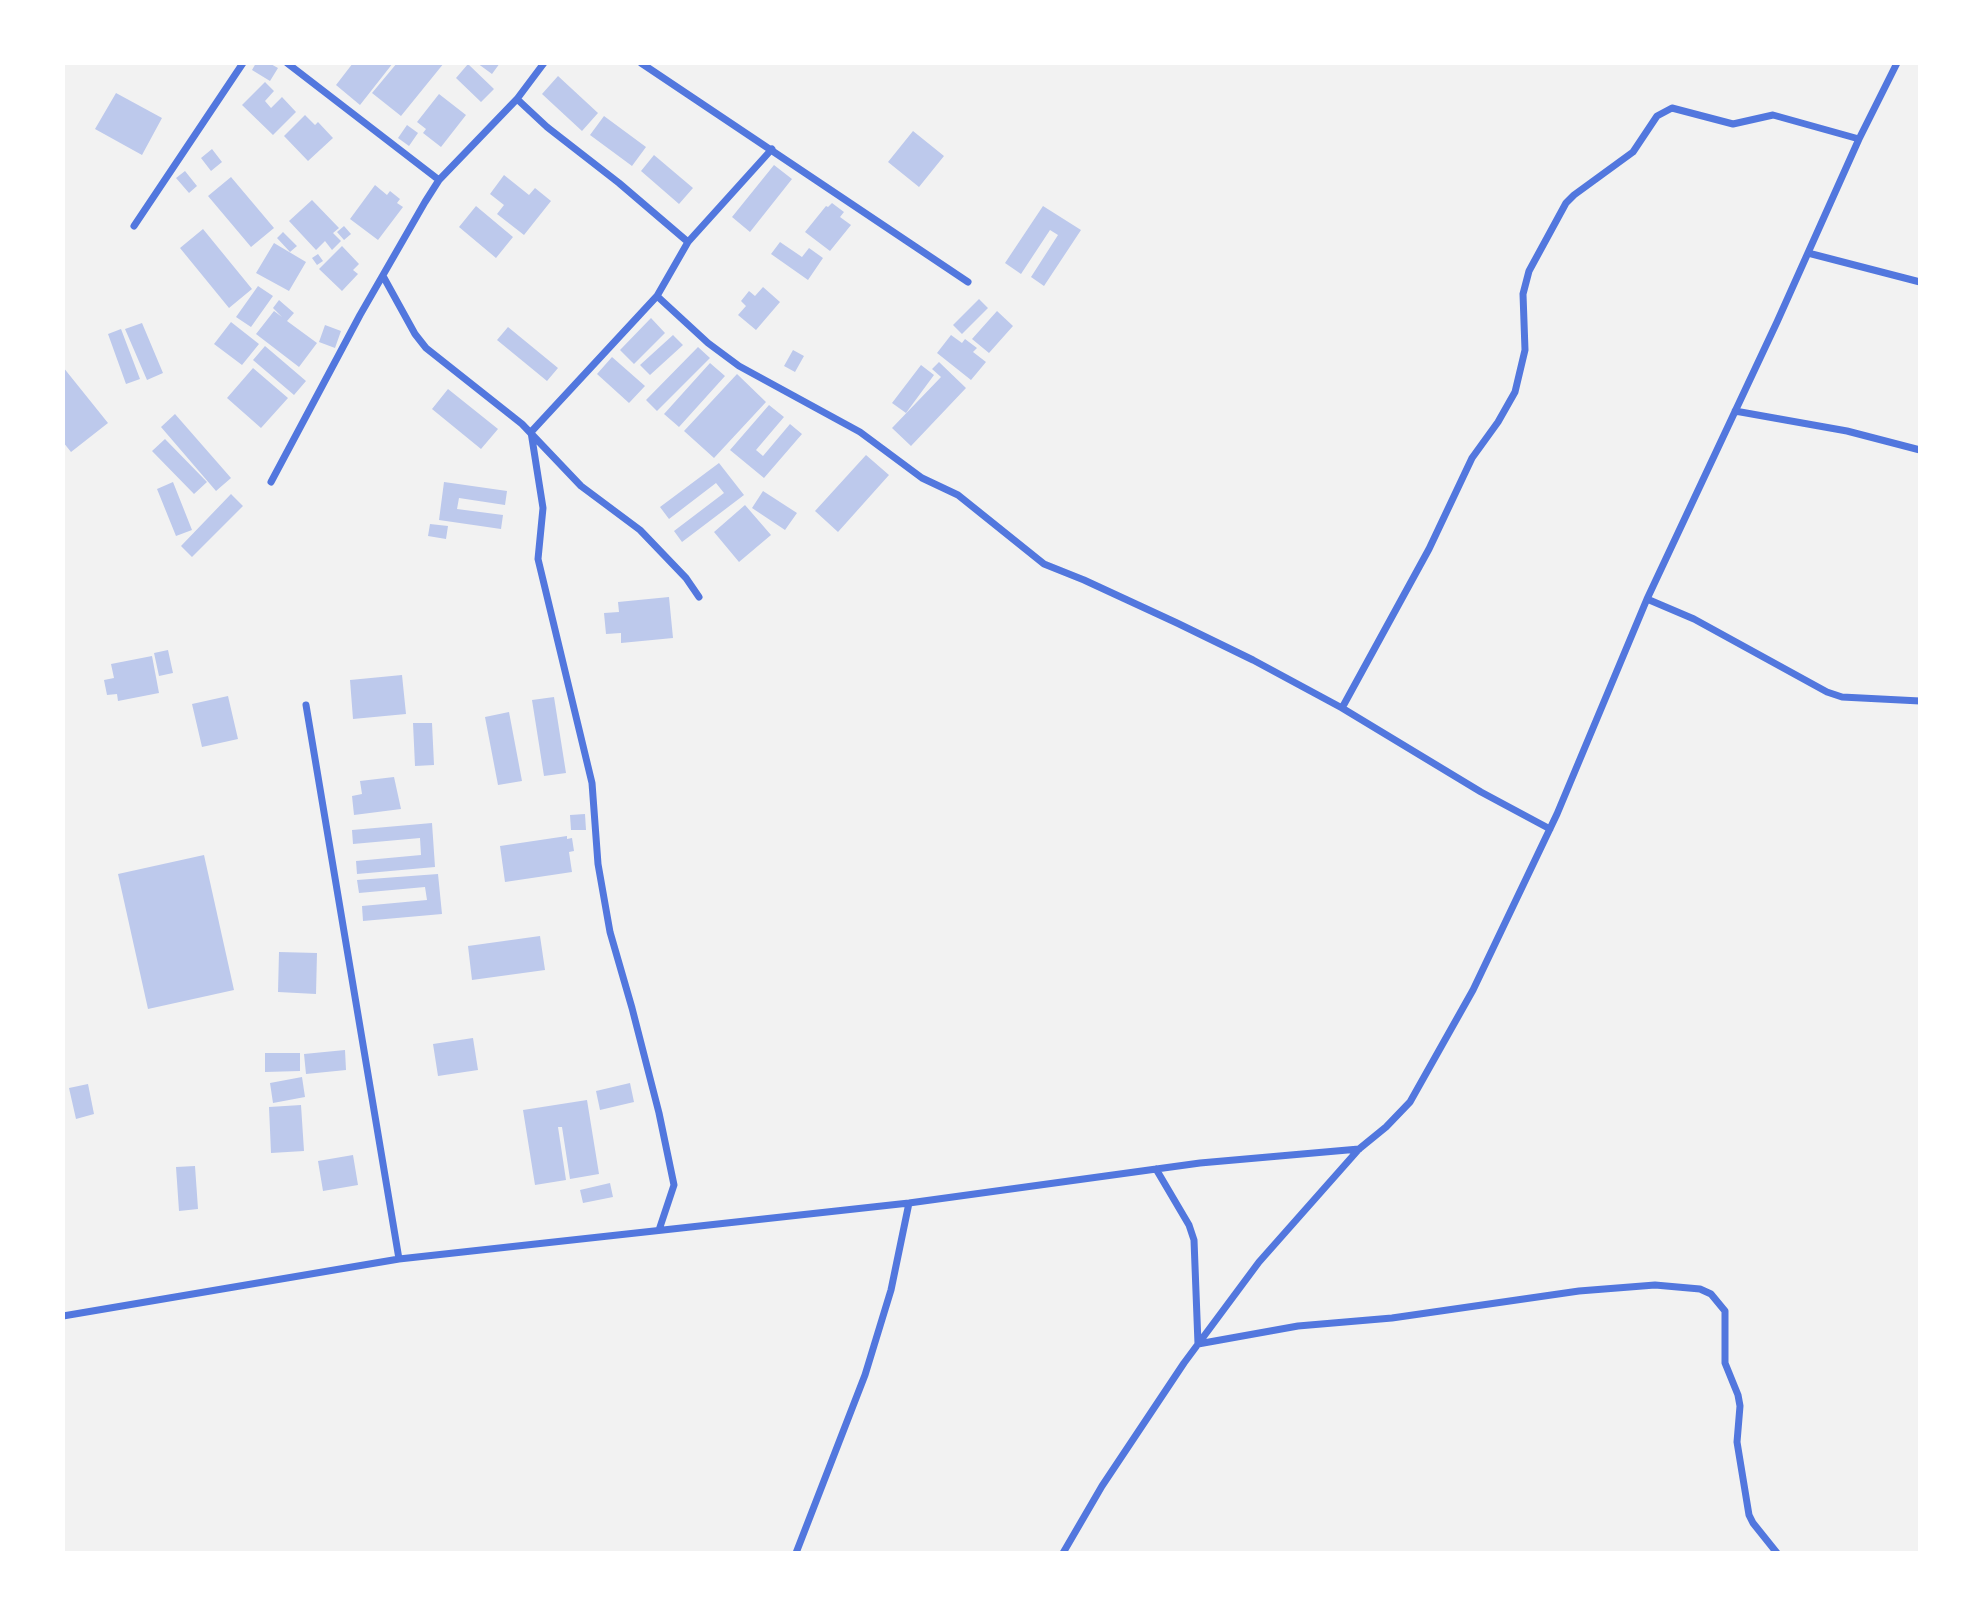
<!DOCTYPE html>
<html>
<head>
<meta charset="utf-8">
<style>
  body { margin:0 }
  #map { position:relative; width:1983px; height:1616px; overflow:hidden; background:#f2f2f2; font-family:Karla,sans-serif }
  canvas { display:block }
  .frame { position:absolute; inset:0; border:65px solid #fff; pointer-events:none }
</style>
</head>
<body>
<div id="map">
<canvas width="1983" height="1616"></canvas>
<div class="frame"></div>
</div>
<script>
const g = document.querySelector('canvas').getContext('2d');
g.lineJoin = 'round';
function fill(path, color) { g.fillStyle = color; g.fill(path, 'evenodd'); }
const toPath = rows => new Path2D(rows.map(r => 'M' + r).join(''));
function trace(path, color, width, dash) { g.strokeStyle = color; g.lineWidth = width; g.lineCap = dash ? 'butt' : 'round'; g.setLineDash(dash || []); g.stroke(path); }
const building = toPath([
  [256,63,269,63,278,68,270,81,252,70],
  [353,63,393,63,360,105,336,85],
  [397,63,444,63,401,116,372,93],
  [477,63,500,63,492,74],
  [468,64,494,89,481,102,456,78],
  [558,76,598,113,582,131,542,94],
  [265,82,274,91,265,101,271,108,282,97,296,112,273,135,242,105],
  [116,93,162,118,142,155,95,129],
  [439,94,466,115,441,147,423,133,426,129,417,122],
  [305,115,315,125,318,122,333,138,308,161,284,136],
  [604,116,646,147,632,166,590,135],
  [407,125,418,133,409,146,398,138],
  [913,131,944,156,919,187,888,162],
  [212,149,222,162,211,171,201,158],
  [654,155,693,188,679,204,641,171],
  [774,165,792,179,750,232,732,217],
  [185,171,197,186,189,193,176,178],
  [504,175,529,195,535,188,551,201,524,235,497,214,504,205,490,194],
  [231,177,274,228,251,247,208,196],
  [375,185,387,195,390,191,400,199,397,203,403,207,378,240,350,219],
  [312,200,339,228,333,233,341,241,332,250,325,241,316,250,289,221],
  [832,203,844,212,840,217,851,225,830,251,805,232,826,206,828,207],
  [476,206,513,237,496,258,459,227],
  [1043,206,1081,230,1044,286,1031,277,1058,235,1050,230,1021,274,1005,263],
  [344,226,351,234,344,240,337,232],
  [203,229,252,289,229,308,180,248],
  [283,232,297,246,290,252,277,238],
  [780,242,802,257,809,248,823,258,808,280,771,254],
  [274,243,306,262,289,291,256,273],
  [342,246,359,264,353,270,358,274,342,291,319,269],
  [318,254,323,261,317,265,312,258],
  [258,286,273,296,251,327,236,317],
  [763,287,780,302,756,330,738,315,746,306,741,301,749,291,755,296],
  [979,299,988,308,962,334,953,325],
  [279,300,294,313,287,321,317,343,299,367,256,334,274,311,282,317,273,308],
  [997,311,1013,326,989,353,972,339],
  [651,318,665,333,634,364,620,350],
  [231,322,259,344,242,365,214,344],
  [142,323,163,373,147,380,125,329],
  [325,325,341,331,335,348,319,342],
  [508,327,558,368,547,381,497,340],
  [121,329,140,379,126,384,108,334],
  [673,335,683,345,650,375,640,365],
  [951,335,962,343,965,339,977,348,973,352,986,362,971,380,937,353],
  [265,346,306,381,294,395,253,360],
  [698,347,710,358,657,411,646,400],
  [793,350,804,356,795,372,784,366],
  [612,357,645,386,629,403,597,374],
  [939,362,966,388,911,446,892,428,941,377,932,369],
  [710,363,725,376,679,427,664,414],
  [921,365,934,375,906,413,892,403],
  [63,367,108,423,71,452,63,442],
  [253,368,288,398,261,428,227,398],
  [737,374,766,402,714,458,684,431],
  [448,389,498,429,481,449,432,409],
  [769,405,784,417,756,450,763,456,790,424,802,434,764,478,730,450],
  [175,414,231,478,216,491,161,427],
  [165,439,207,482,194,494,152,451],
  [866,455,889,475,838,532,815,511],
  [719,463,744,495,682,542,674,531,724,493,716,483,669,519,660,507],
  [173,482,192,530,176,536,157,489],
  [444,482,507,491,505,505,459,498,457,509,503,515,501,529,439,520],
  [763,491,797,513,785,530,752,508],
  [231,494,243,506,192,557,181,546],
  [745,505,771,535,739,562,714,532],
  [430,524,448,526,446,539,428,536],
  [669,597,673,638,621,643,621,633,606,634,604,613,619,612,618,602],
  [168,650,173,673,159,676,154,653],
  [152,656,159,693,118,701,117,694,107,695,104,680,114,678,111,664],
  [402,675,406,714,353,719,350,680],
  [228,696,238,739,202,747,192,704],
  [554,697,566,773,544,776,532,700],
  [509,712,522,781,498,785,485,717],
  [413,723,432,723,434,765,415,766],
  [394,777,401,809,354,815,352,796,362,794,360,781],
  [585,814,586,830,571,830,570,815],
  [432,823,435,867,357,874,356,861,421,855,420,838,353,844,352,830],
  [567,836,567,839,572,838,574,851,569,852,572,872,505,882,500,846],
  [204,855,234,990,148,1009,118,874],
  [438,874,442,914,363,921,362,906,427,900,425,887,359,893,357,880],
  [540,936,545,970,472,980,468,946],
  [279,952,317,953,316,994,278,992],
  [473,1038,478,1070,438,1076,433,1044],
  [345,1050,346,1070,306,1074,304,1054],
  [265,1053,300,1053,300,1071,265,1072],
  [302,1077,305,1097,273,1103,270,1083],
  [630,1083,634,1102,600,1110,596,1091],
  [88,1084,94,1114,76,1119,69,1088],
  [587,1100,599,1174,570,1179,562,1127,558,1127,566,1180,535,1185,523,1110],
  [301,1105,304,1151,271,1153,269,1107],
  [353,1155,358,1185,323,1191,318,1161],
  [195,1166,198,1209,179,1211,176,1167],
  [610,1183,613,1197,583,1203,580,1190]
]);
const minor = toPath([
  [287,63,439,180],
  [641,63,968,282],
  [517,99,547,127,619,183,688,242],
  [134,226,243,63],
  [1808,253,1920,282],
  [383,276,415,334,426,348,522,424,581,486,640,530,686,578,699,597],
  [657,296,708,343,739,366,860,432,922,478,958,495,1044,564,1084,580,1177,623,1253,660,1342,708,1481,792,1550,829],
  [1735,411,1847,431,1920,450],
  [271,482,360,315,425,202,439,180,517,99,544,63],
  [1647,599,1694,619,1827,692,1842,697,1920,701],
  [306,705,399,1259],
  [1342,708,1429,549,1472,458,1498,422,1515,392,1525,350,1523,294,1529,271,1566,203,1574,195,1633,152,1657,116,1672,108,1733,124,1773,115,1859,139],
  [1156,1169,1189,1225,1194,1240,1198,1344,1298,1326,1392,1318,1579,1291,1655,1285,1700,1289,1711,1294,1725,1311,1725,1363,1738,1395,1740,1406,1737,1442,1749,1515,1753,1523,1777,1553],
  [659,1230,674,1185,659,1113,632,1008,610,932,598,864,592,783,538,559,543,508,531,432,657,296,688,242,772,149],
  [63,1316,399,1259,909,1203,1200,1163,1359,1149],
  [796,1553,865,1375,891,1290,909,1203],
  [1063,1553,1102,1486,1184,1363,1259,1262,1359,1149,1386,1127,1410,1102,1473,990,1557,814,1647,599,1777,322,1859,139,1897,63]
]);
fill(building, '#bdc9ec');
trace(minor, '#5277de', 7);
</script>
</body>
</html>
